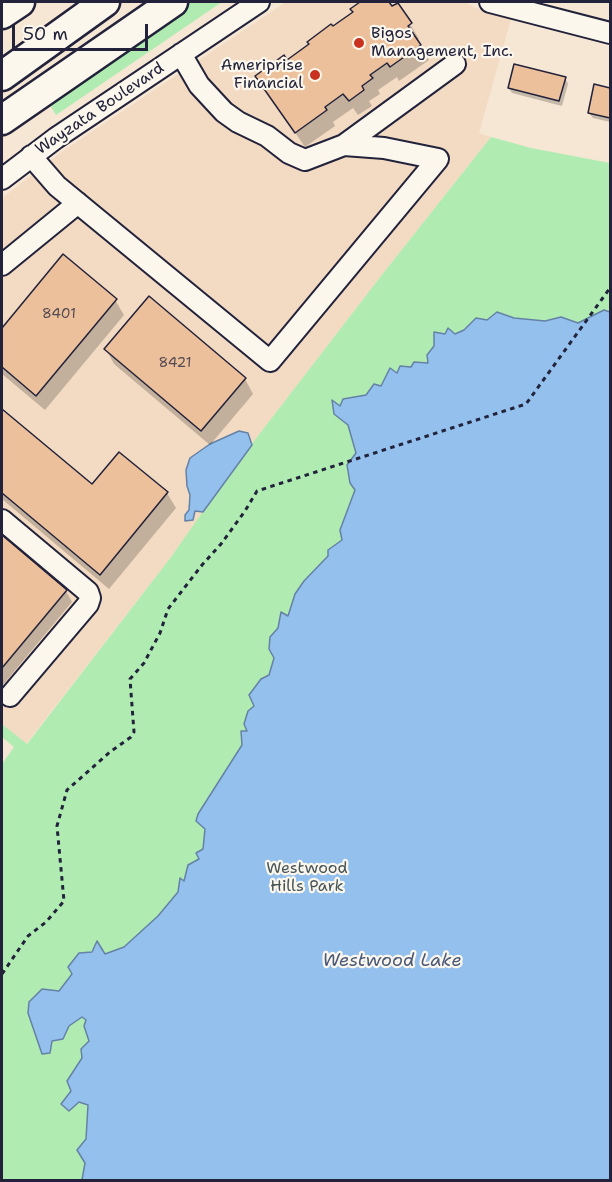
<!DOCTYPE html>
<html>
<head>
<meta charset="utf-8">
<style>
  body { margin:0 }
  #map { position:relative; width:612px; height:1182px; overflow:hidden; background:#f6e6d4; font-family:"Shantell Sans",sans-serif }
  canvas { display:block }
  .frame { position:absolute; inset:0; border:3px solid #22223b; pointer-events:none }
  .scale { position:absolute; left:12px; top:24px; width:136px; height:27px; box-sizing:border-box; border:3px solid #22223b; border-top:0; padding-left:8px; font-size:18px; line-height:21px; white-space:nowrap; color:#22223b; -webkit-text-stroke:4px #fbf7ec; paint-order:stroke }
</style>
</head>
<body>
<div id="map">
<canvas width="612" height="1182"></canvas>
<div class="frame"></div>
<div class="scale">50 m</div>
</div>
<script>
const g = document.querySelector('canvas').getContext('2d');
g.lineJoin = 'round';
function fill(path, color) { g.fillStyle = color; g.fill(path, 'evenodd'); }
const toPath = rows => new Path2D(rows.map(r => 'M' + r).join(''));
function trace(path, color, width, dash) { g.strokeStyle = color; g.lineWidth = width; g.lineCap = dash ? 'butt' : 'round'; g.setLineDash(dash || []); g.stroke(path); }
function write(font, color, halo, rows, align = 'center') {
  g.font = font + ' "Shantell Sans",sans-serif'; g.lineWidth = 4.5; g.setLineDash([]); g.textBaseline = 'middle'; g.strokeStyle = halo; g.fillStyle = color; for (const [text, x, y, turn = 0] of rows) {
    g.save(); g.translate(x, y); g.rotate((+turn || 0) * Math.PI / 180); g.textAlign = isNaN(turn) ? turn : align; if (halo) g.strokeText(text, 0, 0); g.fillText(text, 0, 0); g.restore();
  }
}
const built = toPath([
  [286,2,464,2,487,13,511,19,479,133,491,137,381,276,234,467,171,557,26,744,2,724,2,198,60,153]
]);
const green = toPath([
  [191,2,222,2,56,115,50,105],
  [491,137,531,148,610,163,610,1180,2,1180,2,764,14,747,2,737,2,724,27,744,171,557,234,467,381,276]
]);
const water = toPath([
  [604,310,610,312,610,1180,82,1180,85,1163,77,1150,86,1139,88,1105,79,1102,69,1111,61,1104,71,1091,67,1081,82,1058,81,1049,89,1041,84,1026,86,1020,82,1017,69,1026,63,1039,52,1041,50,1053,42,1054,28,1013,29,1002,42,989,59,991,72,974,68,967,79,953,92,952,97,941,105,954,124,947,158,916,178,892,180,878,184,881,188,865,199,859,196,853,203,849,205,829,196,821,198,814,242,745,241,731,247,731,244,724,248,711,254,706,249,695,261,679,269,675,274,658,269,649,270,637,278,628,281,612,288,616,295,594,304,581,328,556,328,550,342,540,340,530,355,490,350,483,347,465,356,453,348,425,334,414,332,400,340,406,343,399,366,395,374,384,381,386,390,368,397,373,400,366,411,367,414,362,428,363,427,355,434,346,434,332,445,334,448,328,455,334,464,330,476,318,487,320,497,312,514,318,545,321,561,317,578,323,604,310],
  [239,431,248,433,252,445,203,512,195,511,193,520,185,521,185,515,189,510,190,495,187,486,186,470,190,458,210,444,239,431]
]);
const shadow = toPath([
  [363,2,387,2,392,8,410,24,419,39,417,41,429,60,399,81,397,77,378,90,380,94,369,101,372,106,358,115,353,108,333,122,335,126,305,147,257,77,287,62,354,13,352,9],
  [565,78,568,84,562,106,512,93,509,88],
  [595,86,610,89,610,122,593,118,589,113],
  [63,257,115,300,124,315,45,410,2,374,2,331],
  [106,349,245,379,253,394,210,445,114,364],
  [2,411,92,486,167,493,176,508,109,589,2,499],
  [2,537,66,591,72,602,2,686]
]);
const building = toPath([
  [360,2,389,2,392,6,398,3,412,23,408,26,421,45,390,67,387,63,370,75,373,78,362,86,364,90,349,101,343,94,325,107,327,110,295,133,255,76,284,55,287,60,309,44,307,42,331,24,333,26,353,12,350,9,360,2],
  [514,64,566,77,559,101,508,88,514,64],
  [594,84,610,88,610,118,588,113,594,84],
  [63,254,117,299,36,396,2,367,2,328,63,254],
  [149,296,246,378,201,431,104,349,149,296],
  [2,409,92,484,119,452,168,492,100,575,2,493,2,409],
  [2,535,67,590,2,668,2,535]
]);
const path = toPath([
  [2,974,28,936,46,922,64,901,57,826,67,790,110,752,131,737,134,732,130,679,144,663,160,633,168,609,202,565,221,544,245,511,257,491,526,404,610,288]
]);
const minor = toPath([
  [490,2,610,33],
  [344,145,455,64],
  [31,156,57,186,270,361,438,159,384,148,344,145,305,160,289,153,267,136,238,122,224,112,199,85,181,54],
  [2,179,56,138,259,2],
  [2,265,78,203],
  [2,520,88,592,90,598,88,604,10,696]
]);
const highway = toPath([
  [2,14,20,2],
  [2,76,105,2],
  [2,120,173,2]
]);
const markers = [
  [359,43,6,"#c8321e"],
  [315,75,6,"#c8321e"]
];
const numberNames = [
  ["8401",59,314],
  ["8421",175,363]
];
const poiNames = [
  ["Bigos",371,34],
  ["Management, Inc.",371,52],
  ["Ameriprise",303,66,"right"],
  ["Financial",303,84,"right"]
];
const streetNames = [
  ["Wayzata Boulevard",100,109,-34]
];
const parkNames = [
  ["Westwood",307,869],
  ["Hills Park",307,887]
];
const waterNames = [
  ["Westwood Lake",392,961]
];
fill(built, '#f3dbc3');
fill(green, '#b0ecb2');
fill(water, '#93c0ed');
trace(water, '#6681a6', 1.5);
fill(shadow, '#0003');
fill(building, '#ecc09b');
trace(building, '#22223b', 1.5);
trace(minor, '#22223b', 24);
trace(highway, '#22223b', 33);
trace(path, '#22223b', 3, [4.5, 4.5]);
trace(minor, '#fbf7ec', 20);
trace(highway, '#fbf7ec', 28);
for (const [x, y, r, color] of markers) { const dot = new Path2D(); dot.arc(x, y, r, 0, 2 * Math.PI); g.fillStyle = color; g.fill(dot); trace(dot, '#fbf7ec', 2); }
write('14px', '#544a53', null, numberNames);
write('16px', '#22223b', '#fbf7ec', poiNames, 'left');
write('16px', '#22223b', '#fbf7ec', streetNames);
write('16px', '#465459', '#fbf7ec', parkNames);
write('italic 18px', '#4a5979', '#fbf7ec', waterNames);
</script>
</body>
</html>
